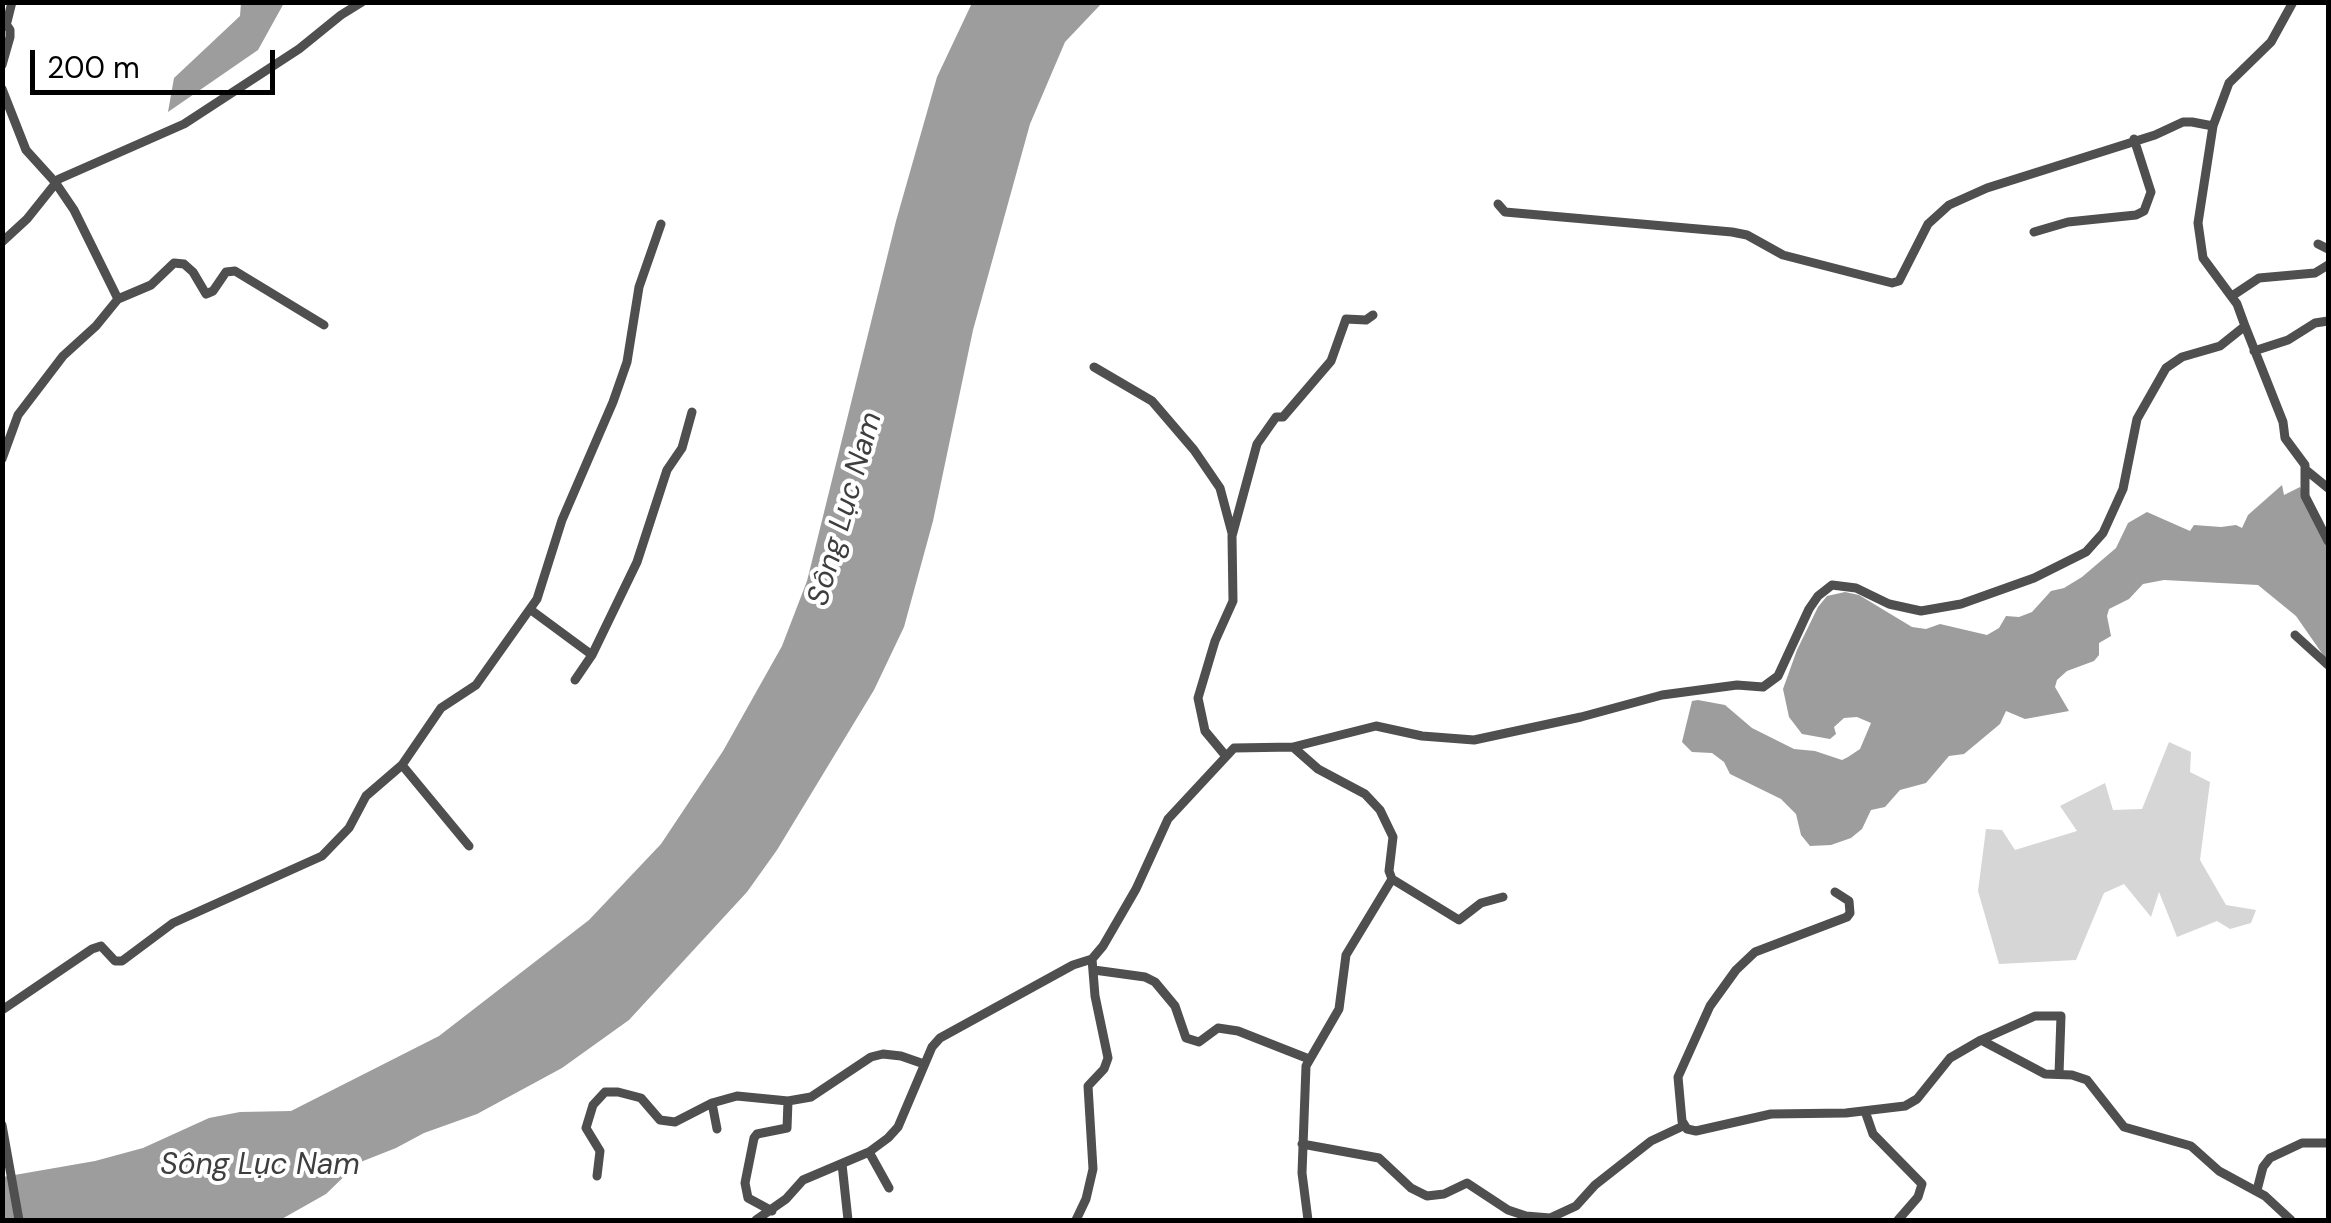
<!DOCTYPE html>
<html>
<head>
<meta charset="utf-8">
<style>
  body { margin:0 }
  #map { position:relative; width:2331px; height:1223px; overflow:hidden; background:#fff; font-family:"DM Sans",sans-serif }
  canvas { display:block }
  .frame { position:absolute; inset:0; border:5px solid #000; pointer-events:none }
  .scale { position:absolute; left:30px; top:50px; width:245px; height:45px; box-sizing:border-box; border:5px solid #000; border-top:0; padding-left:12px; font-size:30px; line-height:35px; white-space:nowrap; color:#000; -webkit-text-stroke:8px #fff; paint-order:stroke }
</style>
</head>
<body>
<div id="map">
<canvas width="2331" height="1223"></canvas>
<div class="frame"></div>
<div class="scale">200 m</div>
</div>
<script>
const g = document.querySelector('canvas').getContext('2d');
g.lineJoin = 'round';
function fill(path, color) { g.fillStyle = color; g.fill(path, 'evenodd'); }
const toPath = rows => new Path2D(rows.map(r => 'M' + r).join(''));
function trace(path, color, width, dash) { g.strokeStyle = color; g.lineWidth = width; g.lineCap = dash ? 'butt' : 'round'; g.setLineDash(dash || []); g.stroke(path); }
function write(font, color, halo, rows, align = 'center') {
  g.font = font + ' "DM Sans",sans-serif'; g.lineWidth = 8; g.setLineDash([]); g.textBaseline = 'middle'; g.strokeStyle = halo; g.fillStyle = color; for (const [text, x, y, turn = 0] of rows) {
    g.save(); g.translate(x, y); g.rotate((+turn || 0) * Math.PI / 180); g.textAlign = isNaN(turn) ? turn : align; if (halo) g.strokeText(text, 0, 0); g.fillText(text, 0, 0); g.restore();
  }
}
const green = toPath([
  [2169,742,2191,752,2190,772,2210,782,2200,860,2226,905,2256,910,2251,923,2230,929,2217,921,2177,937,2159,892,2151,917,2124,884,2104,893,2076,960,1999,964,1978,891,1986,829,2002,830,2015,850,2077,831,2060,806,2105,783,2113,810,2142,809]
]);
const water = toPath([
  [241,3,284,3,258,50,168,112,174,78,240,16],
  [972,3,1102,3,1065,42,1030,124,973,330,933,521,904,627,874,690,777,850,747,892,629,1020,562,1068,477,1114,424,1133,396,1148,358,1163,326,1194,280,1220,3,1220,3,1177,95,1161,143,1148,209,1118,240,1112,291,1111,439,1036,589,920,661,844,723,751,782,646,807,581,896,221,937,77],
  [2282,485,2284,495,2300,487,2328,542,2328,662,2296,616,2258,585,2164,580,2143,584,2129,599,2109,609,2107,616,2111,636,2099,643,2099,655,2094,661,2067,671,2057,680,2055,687,2069,711,2025,719,2006,711,2000,724,1964,754,1949,756,1926,783,1900,790,1885,807,1871,810,1862,829,1851,838,1831,845,1810,846,1801,835,1796,814,1781,799,1730,774,1724,762,1712,753,1692,752,1682,742,1692,701,1698,700,1725,705,1752,728,1794,749,1815,751,1842,760,1848,757,1860,749,1871,723,1857,717,1844,718,1834,727,1836,734,1830,739,1802,734,1789,717,1783,689,1797,650,1818,607,1827,596,1845,592,1859,595,1912,627,1926,629,1940,624,1987,635,1999,628,2006,616,2019,617,2032,612,2051,591,2064,588,2082,577,2116,548,2128,523,2147,512,2190,531,2194,525,2221,527,2236,525,2242,528,2248,515]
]);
const minor = toPath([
  [2,18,10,30,10,37,2,65],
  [7,22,12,2],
  [2,89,26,150,55,182,74,210,118,299],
  [2213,126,2229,83,2271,42,2293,2],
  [2034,232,2068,222,2136,215,2144,211,2151,192,2134,139],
  [2,242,27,219,59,179,184,124,299,49,341,15,362,2],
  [2318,244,2328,249],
  [2232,296,2259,278,2315,273,2328,265],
  [2245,326,2283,422,2285,438,2305,465,2305,496,2328,541],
  [2254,351,2288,340,2315,323,2328,321],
  [1094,367,1152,401,1194,450,1220,488,1232,533],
  [2,459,18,415,63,356,96,326,118,299,151,285,174,263,184,264,193,272,206,294,213,291,226,272,235,271,324,325],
  [2306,470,2328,488],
  [531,610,592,655],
  [2295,635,2328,665],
  [575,680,592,655,637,562,667,470,682,448,692,412],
  [1293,747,1318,769,1365,794,1380,810,1393,837,1389,871,1392,879,1459,920,1481,903,1503,897],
  [1225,755,1205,731,1198,698,1215,641,1233,601,1232,536,1257,444,1276,417,1283,417,1331,361,1346,319,1366,320,1373,315],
  [402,765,469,846],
  [1835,892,1849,901,1850,913,1847,917,1755,952,1736,970,1710,1006,1678,1077,1682,1121,1687,1129,1696,1131,1771,1114,1846,1113,1905,1106,1917,1099,1950,1058,1981,1040,2045,1074,2072,1075,2087,1080,2124,1127,2191,1146,2219,1171,2265,1196,2291,1220],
  [1094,970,1145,977,1155,982,1175,1006,1186,1038,1199,1042,1218,1028,1238,1031,1309,1059],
  [2,1010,92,949,101,946,115,961,122,961,173,923,322,856,349,828,366,796,402,765,441,708,476,685,537,599,562,520,613,402,627,362,639,287,661,224],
  [1981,1040,2035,1016,2061,1016,2059,1074],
  [712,1103,717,1129],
  [1865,1111,1873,1134,1922,1184,1918,1197,1898,1220],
  [2,1125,19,1220],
  [1302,1144,1379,1158,1411,1188,1427,1196,1444,1194,1467,1183,1508,1210,1526,1216,1550,1218,1576,1206,1595,1185,1651,1141,1683,1126],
  [869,1152,889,1188],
  [842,1164,848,1220],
  [597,1176,600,1151,586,1128,593,1105,605,1092,618,1092,641,1098,660,1120,675,1122,712,1103,737,1096,788,1101,811,1097,871,1057,883,1054,901,1056,924,1064],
  [2257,1190,2263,1167,2270,1158,2302,1143,2328,1143],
  [772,1211,748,1198,745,1183,754,1138,757,1134,787,1128,788,1101],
  [756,1220,786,1199,803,1180,869,1152,888,1138,898,1127,932,1047,940,1038,1073,965,1092,959,1103,946,1136,889,1168,819,1234,748,1293,747,1376,726,1422,736,1474,740,1581,717,1662,695,1737,685,1763,687,1778,676,1809,609,1818,596,1832,585,1856,588,1889,604,1921,611,1961,604,2034,578,2086,552,2103,533,2123,489,2137,419,2166,368,2182,357,2220,346,2245,326,2237,304,2203,258,2198,223,2213,126,2192,122,2183,122,2155,135,1987,188,1949,205,1928,224,1899,281,1892,283,1783,255,1747,235,1732,232,1505,212,1498,204],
  [1076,1220,1086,1199,1093,1169,1088,1086,1104,1069,1108,1058,1095,996,1092,959],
  [1308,1220,1302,1173,1306,1066,1339,1009,1346,955,1392,879]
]);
const waterNames = [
  ["Sông Lục Nam",846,509,-74],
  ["Sông Lục Nam",260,1166]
];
fill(green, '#d6d6d6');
fill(water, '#9d9d9d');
trace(minor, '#4f4f4f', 9);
write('italic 30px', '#3e3e3e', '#fff', waterNames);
</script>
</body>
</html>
